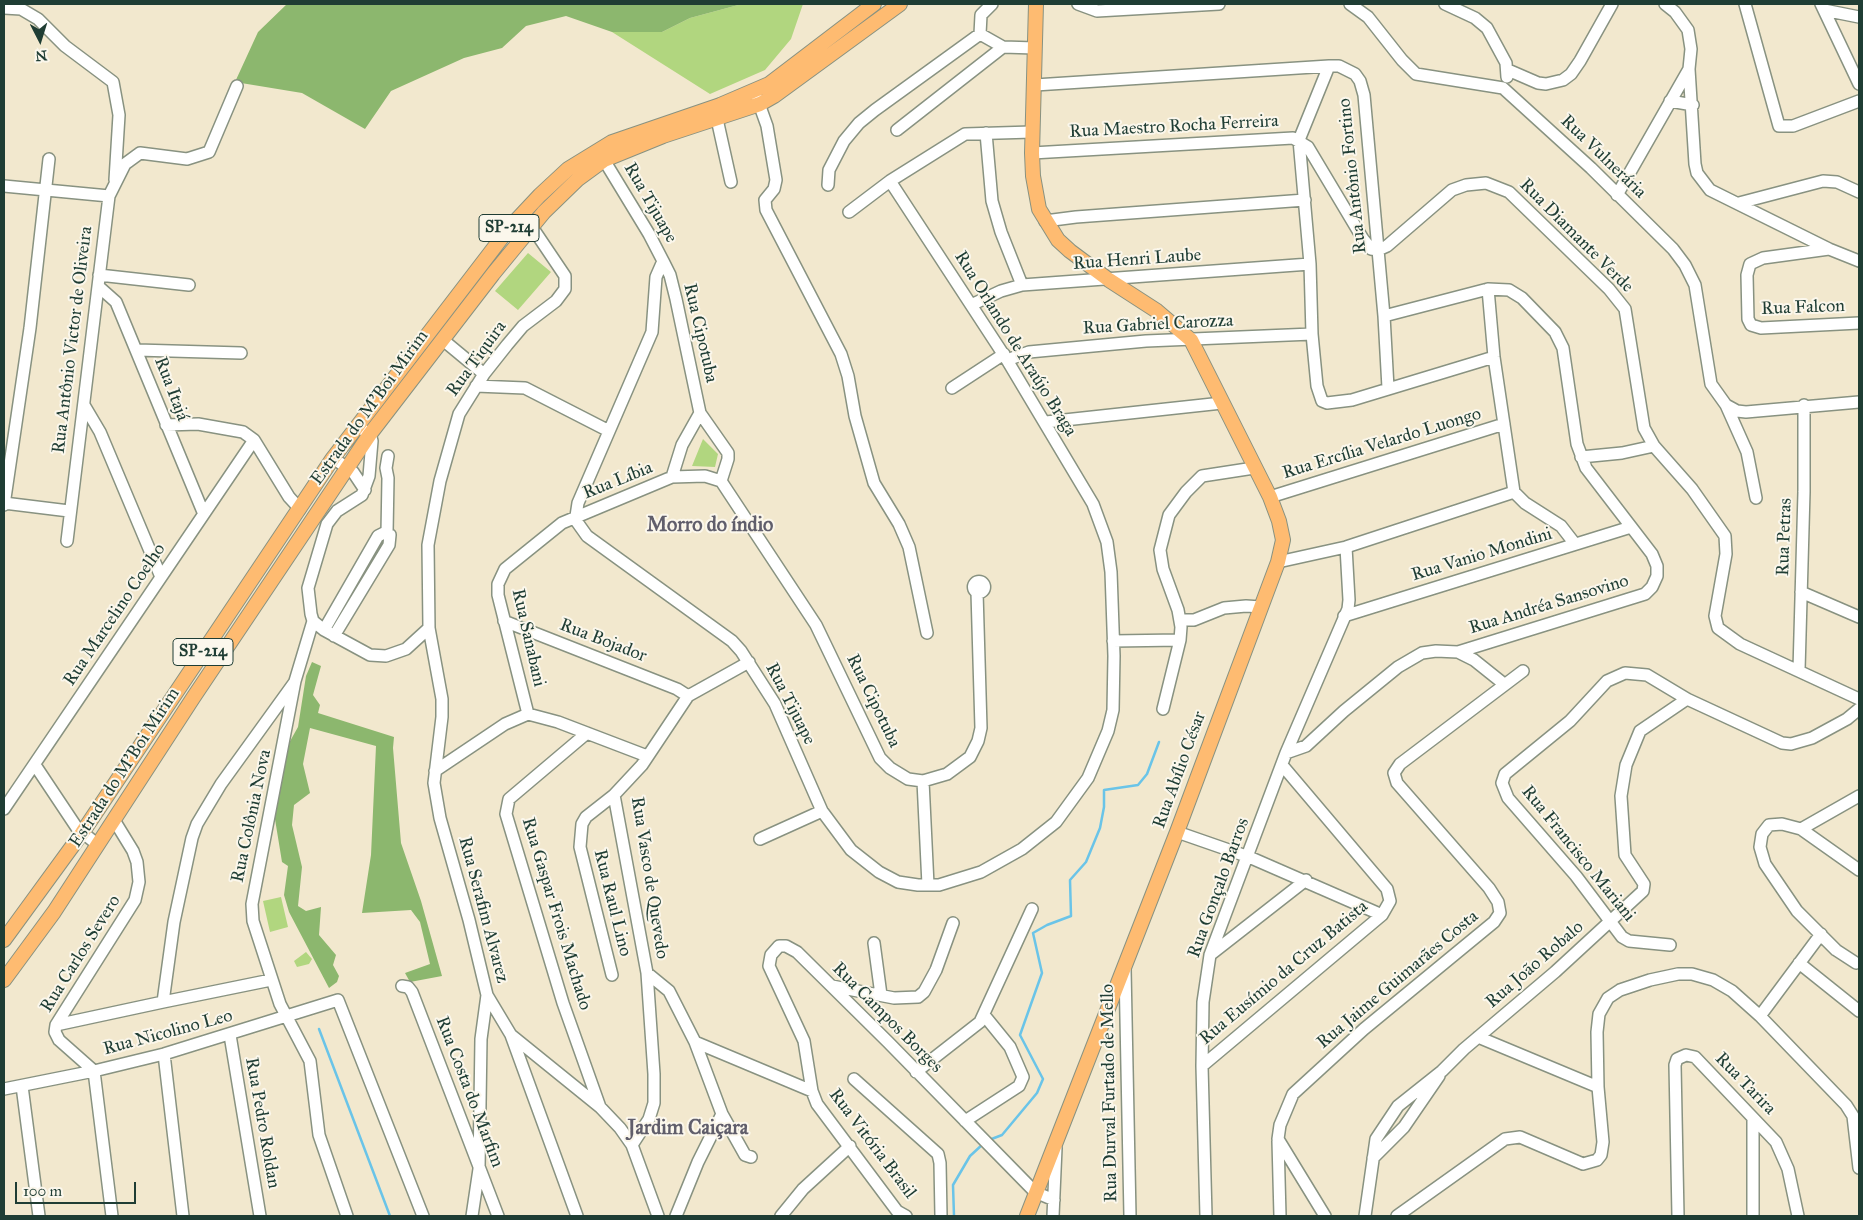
<!DOCTYPE html>
<html>
<head>
<meta charset="utf-8">
<style>
  body { margin:0 }
  #map { position:relative; width:1863px; height:1220px; overflow:hidden; background:#f2e8ce; font-family:"IM FELL Great Primer",serif }
  canvas { display:block }
  .frame { position:absolute; inset:0; border:5px solid #1f3d34; pointer-events:none }
  .north { position:absolute; left:15px; top:15px; width:50px; height:50px; -webkit-text-stroke:4px #fbf7ec; paint-order:stroke; rotate:175deg; font-size:14px; font-weight:700; line-height:20px; text-align:center; color:#1f3d34 }
  .north::after { content:''; display:block; margin:auto; width:18px; height:22px; background:#1f3d34; clip-path:polygon(50% 0,100% 100%,50% 72%,0 100%) }
  .scale { position:absolute; left:15px; top:1182px; width:121px; height:22px; box-sizing:border-box; border:2px solid #1f3d34; border-top:0; padding-left:6px; font-size:15px; line-height:18px; white-space:nowrap; color:#1f3d34; -webkit-text-stroke:4px #fbf7ec; paint-order:stroke }
</style>
</head>
<body>
<div id="map">
<canvas width="1863" height="1220"></canvas>
<div class="frame"></div>
<div class="north">N</div>
<div class="scale">100 m</div>
</div>
<script>
const g = document.querySelector('canvas').getContext('2d');
g.lineJoin = 'round';
function fill(path, color) { g.fillStyle = color; g.fill(path, 'evenodd'); }
const toPath = rows => new Path2D(rows.map(r => 'M' + r).join(''));
function trace(path, color, width, dash) { g.strokeStyle = color; g.lineWidth = width; g.lineCap = dash ? 'butt' : 'round'; g.setLineDash(dash || []); g.stroke(path); }
function write(font, color, halo, rows, align = 'center') {
  g.font = font + ' "IM FELL Great Primer",serif'; g.lineWidth = 4; g.setLineDash([]); g.textBaseline = 'middle'; g.strokeStyle = halo; g.fillStyle = color; for (const [text, x, y, turn = 0] of rows) {
    g.save(); g.translate(x, y); g.rotate((+turn || 0) * Math.PI / 180); g.textAlign = isNaN(turn) ? turn : align; if (halo) g.strokeText(text, 0, 0); g.fillText(text, 0, 0); g.restore();
  }
}
const green = toPath([
  [742,4,803,4,791,39,765,70,710,94,612,32,662,32,690,18],
  [528,253,551,272,518,310,495,291],
  [703,439,718,454,715,467,692,466],
  [281,897,288,927,270,932,263,901],
  [306,952,312,959,309,964,297,967,294,961]
]);
const forest = toPath([
  [287,4,742,4,690,18,662,32,612,32,566,16,526,26,502,48,464,58,391,91,365,129,302,93,235,82,258,32],
  [312,662,321,666,313,695,320,705,318,713,394,737,393,748,401,843,421,901,442,976,410,982,405,973,430,964,420,922,411,910,362,913,371,855,376,746,310,728,303,764,310,793,294,805,292,825,302,867,298,906,306,911,321,907,319,935,336,955,333,965,339,976,337,982,329,988,289,912,284,895,288,866,282,862,274,813,289,743,298,727,306,676]
]);
const stream = toPath([
  [319,1029,390,1216],
  [989,1140,1002,1135,1037,1093,1043,1079,1020,1035,1042,973,1033,933,1047,925,1071,916,1070,880,1086,862,1100,828,1104,807,1104,790,1138,785,1147,774,1159,742],
  [954,1216,953,1185,970,1156,983,1144]
]);
const minor = toPath([
  [1078,4,1097,11,1219,4],
  [1350,4,1368,17,1402,60,1416,74,1503,88,1591,168,1673,249,1685,265,1695,285,1711,384,1726,405,1737,411,1746,412,1859,402],
  [1445,4,1475,18,1487,28,1506,63,1507,77],
  [1745,4,1779,126,1793,126,1859,101],
  [1821,4,1859,84],
  [4,8,21,9,38,19,65,46,113,82,119,115,115,180],
  [1824,10,1859,17],
  [980,34,981,15,992,4],
  [1329,66,1299,140,1310,264,1312,334,1317,386,1322,401,1327,403,1352,400,1494,357],
  [1689,69,1695,164,1697,173,1710,190,1829,249,1859,261],
  [1508,70,1538,83,1546,84,1563,80,1571,74,1580,61,1612,4],
  [1035,85,1329,66,1339,66,1355,74,1360,81,1364,95,1384,316,1388,388],
  [757,98,767,126,776,180,774,189,765,200,766,210,841,354,848,376,855,416,874,483,899,524,909,547,927,633],
  [1670,101,1693,105],
  [717,119,731,182],
  [897,130,1003,47,1035,48],
  [986,133,992,201,1001,232,1022,285],
  [1032,153,1293,138,1308,147,1363,239,1371,249,1378,250,1387,246,1452,190,1466,185,1486,183,1509,192,1609,289,1625,309,1644,428,1654,446,1692,489,1725,536,1726,554,1715,616,1718,628,1740,644,1859,699],
  [604,160,649,234,663,261,656,277,652,332,578,503,576,516,577,522,587,536,732,641,741,651,775,704,822,811,851,850,879,872,898,882,918,885,939,885,981,872,1022,849,1056,822,1088,778,1108,731,1113,710,1114,656,1111,572,1107,542,1093,504,1007,360,890,181],
  [828,185,829,170,844,141,859,123,875,110,980,34,1003,47],
  [4,186,109,196],
  [1617,195,1689,69,1691,49,1688,30,1675,12,1665,4],
  [1739,203,1823,181,1837,182,1859,192],
  [849,212,890,181,965,134,1032,132],
  [1045,221,1076,217,1305,200],
  [532,227,565,276,565,289,556,301,523,326,507,345,484,374,459,414,440,481,428,545,429,628,442,699,442,717,434,783,440,818,469,920,487,995,511,1035,577,1216],
  [1829,249,1763,258,1750,264,1747,275,1748,319,1751,325,1761,328,1859,323],
  [663,261,670,275,676,299,700,413,682,445,672,477],
  [99,275,189,285],
  [98,286,116,302,203,512],
  [1488,289,1494,357,1514,492,1525,503,1561,526,1575,544],
  [971,305,1001,291,1022,285,1310,264],
  [1384,316,1488,289,1509,290,1522,298,1555,332,1563,348,1577,444,1586,468,1652,554,1657,566,1657,576,1652,587,1645,594,1458,652],
  [443,340,484,374],
  [137,350,241,353],
  [1007,360,1029,352,1146,341,1312,334],
  [476,386,525,388,609,431],
  [952,388,1004,354],
  [84,405,100,432,161,577],
  [1726,405,1747,452,1756,498],
  [700,413,728,453,728,459,721,481],
  [1046,422,1222,403],
  [166,425,198,424,243,432,254,440,289,497,300,509],
  [357,426,370,434,372,441,369,476,362,495,337,511,327,524,308,588,311,614,313,621,324,630,370,655,386,656,406,649,429,628],
  [1581,457,1622,453,1654,446],
  [333,458,353,472,365,490],
  [1270,497,1504,424],
  [4,503,69,511],
  [4,505,30,328,49,159],
  [387,533,388,478,386,468,388,456],
  [67,541,109,196,125,164,140,153,187,159,209,152,237,86],
  [1278,562,1346,547,1514,492],
  '973.5 587a5.5 5.5 0 1 1 11 0a5.5 5.5 0 1 1-11 0Z',
  [1801,592,1859,617],
  [1344,616,1631,527],
  [1180,620,1194,620,1224,608,1246,606,1261,607],
  [313,621,295,681,252,904,253,921,280,1004,310,1061,319,1135,347,1216],
  [504,621,677,689,688,696],
  [324,630,378,536,384,533,390,535,389,545,334,636],
  [1113,641,1180,640,1181,627,1178,610,1163,569,1160,550,1169,515,1186,492,1202,476,1254,468],
  [1799,670,1804,492,1804,405],
  [1163,709,1180,640],
  [528,714,498,595,498,584,505,569,562,523,672,477,705,476,721,481,816,625,880,758,890,768,908,779,923,781,947,774,970,757,978,741,981,728,977,592],
  [587,733,509,799,506,814,563,1003,600,1107],
  [1286,753,1306,746,1344,711,1398,667,1422,653,1436,651,1458,652,1474,660,1504,684],
  [35,765,77,828,98,845],
  [435,771,505,724,528,714,558,722,647,756],
  [923,781,928,885],
  [4,809,254,440],
  [1801,829,1859,870],
  [1177,832,1249,857,1382,915],
  [760,839,822,811],
  [874,943,881,995],
  [1670,945,1629,941,1622,937,1576,876,1508,798,1502,783,1505,774,1570,721,1607,681,1625,673,1647,675,1687,699,1782,743,1791,744,1812,738,1847,719,1859,709],
  [1210,955,1306,880],
  [1799,963,1859,1011],
  [1856,963,1836,950,1797,911,1765,864,1760,847,1762,834,1769,825,1782,824,1801,829,1859,796],
  [1125,969,1130,1216],
  [647,973,669,991,695,1042,722,1114,745,1155,751,1157],
  [612,975,580,847,582,824,586,817,614,795],
  [271,980,163,1002,174,922,192,838,197,824,221,784,294,683],
  [402,986,408,987,412,992,498,1216],
  [832,986,894,998,918,997,924,992,936,970,953,923],
  [1760,1016,1821,934],
  [56,1025,163,1002],
  [230,1035,260,1216],
  [511,1035,600,1107,620,1128,632,1145,658,1216],
  [1478,1037,1598,1087],
  [695,1042,812,1091],
  [164,1054,183,1216],
  [1202,1066,1382,915,1390,901,1387,889,1282,765],
  [916,1072,980,1022,1032,909],
  [854,1079,938,1154,940,1163,941,1216],
  [22,1086,39,1216],
  [4,1089,94,1071,164,1054,338,1000,423,1216],
  [1753,1118,1753,1216],
  [965,1121,1019,1086,1023,1077,1010,1047,984,1015],
  [1278,1141,1280,1216],
  [632,1145,649,1119,654,1103,654,1074,647,973,614,795,642,765,688,696,749,662],
  [1373,1158,1404,1127,1439,1076],
  [112,1216,94,1071,59,1040,55,1032,56,1025,61,1017,135,900,139,882,137,862,133,851,114,820],
  [472,1216,479,1169,481,1039,487,995],
  [676,1216,698,1162,722,1114],
  [781,1216,803,1189,850,1146],
  [906,1216,897,1211,817,1104,812,1091,804,1041,769,966,771,955,779,946,786,946,797,952,888,1042,1035,1192,1054,1200],
  [1053,1216,1056,1148],
  [1206,1216,1202,1066,1203,1002,1210,955,1286,753,1348,609,1349,600,1346,547],
  [1325,1216,1278,1139,1280,1125,1293,1094,1364,1029,1494,922,1500,913,1498,902,1489,888,1397,783,1394,773,1400,764,1523,671],
  [1365,1216,1376,1139,1398,1106,1442,1071,1464,1049,1555,972,1643,891,1644,884,1625,855,1621,796,1626,765,1640,731,1687,699],
  [1397,1216,1505,1139,1520,1137,1583,1164,1597,1160,1601,1155,1603,1142,1598,1087,1597,1032,1599,1014,1608,998,1620,990,1650,980,1678,974,1692,974,1713,980,1732,991,1760,1016,1846,1105,1853,1116,1859,1168],
  [1678,1216,1675,1065,1677,1059,1686,1055,1695,1057,1776,1142,1788,1169,1798,1216]
]);
const major = toPath([
  [4,940,82,833,333,458,510,227,540,195,568,169,612,142,720,105,769,84,874,4],
  [4,980,54,912,193,698,370,434,493,274,544,212,578,179,604,160,663,136,760,104,774,96,900,4],
  [1027,1216,1177,832,1278,562,1283,540,1279,521,1270,497,1191,340,1157,311,1109,280,1070,251,1058,240,1039,209,1033,176,1032,153,1036,4]
]);
const shields = [
  [509,228,60],
  [203,652,60]
];
const shieldNames = [
  ["SP-214",509,228],
  ["SP-214",203,652]
];
const streetNames = [
  ["Rua Maestro Rocha Ferreira",1174,127,-3],
  ["Rua Vulnerária",1603,157,44],
  ["Rua Antônio Fortino",1353,176,-96],
  ["Rua Tijuape",650,203,60],
  ["Rua Diamante Verde",1576,236,45],
  ["Rua Henri Laube",1137,260,-4],
  ["Rua Falcon",1803,308,-2],
  ["Rua Gabriel Carozza",1158,325,-3],
  ["Rua Cipotuba",700,333,77],
  ["Rua Antônio Victor de Oliveira",73,340,-83],
  ["Rua Orlando de Araújo Braga",1015,344,58],
  ["Rua Tiquira",477,359,-54],
  ["Rua Itajá",171,389,69],
  ["Estrada do M'Boi Mirim",370,408,-54],
  ["Rua Ercília Velardo Luongo",1382,444,-17],
  ["Rua Líbia",618,481,-22],
  ["Rua Petras",1785,537,-88],
  ["Rua Vanio Mondini",1482,555,-17],
  ["Rua Andréa Sansovino",1549,605,-17],
  ["Rua Marcelino Coelho",115,615,-56],
  ["Rua Sanabani",528,638,77],
  ["Rua Bojador",603,641,21],
  ["Rua Cipotuba",873,701,64],
  ["Rua Tijuape",790,704,63],
  ["Estrada do M'Boi Mirim",125,768,-57],
  ["Rua Abílio César",1180,770,-70],
  ["Rua Colônia Nova",252,816,-78],
  ["Rua Francisco Mariani",1578,854,51],
  ["Rua Vasco de Quevedo",649,878,81],
  ["Rua Gonçalo Barros",1219,888,-70],
  ["Rua Raul Lino",612,903,76],
  ["Rua Serafim Alvarez",483,910,75],
  ["Rua Gaspar Frois Machado",556,914,73],
  ["Rua Carlos Severo",81,954,-58],
  ["Rua João Robalo",1535,965,-41],
  ["Rua Eusímio da Cruz Batista",1284,973,-40],
  ["Rua Jaime Guimarães Costa",1398,980,-40],
  ["Rua Campos Borges",887,1018,45],
  ["Rua Nicolino Leo",168,1033,-15],
  ["Rua Tarira",1745,1084,46],
  ["Rua Costa do Marfim",469,1092,69],
  ["Rua Durval Furtado de Mello",1110,1093,-91],
  ["Rua Pedro Roldan",262,1123,80],
  ["Rua Vitória Brasil",872,1144,53]
];
const quarterNames = [
  ["Morro do índio",710,526],
  ["Jardim Caiçara",688,1129]
];
fill(green, '#b1d67f');
fill(forest, '#8cb76e');
trace(stream, '#6ac4e8', 2.5);
trace(minor, '#889281', 14);
trace(major, '#889281', 16);
trace(minor, '#fff', 11);
trace(major, '#febb71', 14);
for (const [x, y, w] of shields) { const box = new Path2D(); box.roundRect(x - w / 2, y - 13.5, w, 27, 4); g.fillStyle = '#fbf7ec'; g.fill(box); trace(box, '#1f3d34', 1); }
write('bold 16px', '#1f3d34', null, shieldNames);
write('18px', '#1f3d34', '#fbf7ec', streetNames);
write('bold 20px', '#605e6b', '#fbf7ec', quarterNames);
</script>
</body>
</html>
